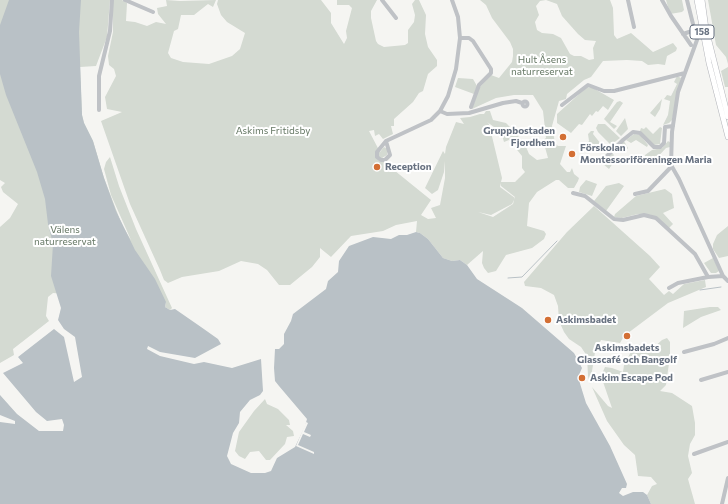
<!DOCTYPE html>
<html>
<head>
<meta charset="utf-8">
<style>
  body { margin:0 }
  canvas { display:block; background:#f5f5f2 }
</style>
</head>
<body>
<canvas width="728" height="504"></canvas>
<script>
const g = document.querySelector('canvas').getContext('2d');
g.lineJoin = 'round';
function fill(path, color) { g.fillStyle = color; g.fill(path, 'evenodd'); }
const toPath = rows => new Path2D(rows.map(r => 'M' + r).join(''));
function trace(path, color, width, dash) { g.strokeStyle = color; g.lineWidth = width; g.lineCap = dash ? 'butt' : 'round'; g.setLineDash(dash || []); g.stroke(path); }
function write(font, color, halo, rows, align = 'center') {
  g.font = font + ' Commissioner,sans-serif'; g.lineWidth = 4; g.setLineDash([]); g.textBaseline = 'middle'; g.strokeStyle = halo; g.fillStyle = color; for (const [text, x, y, turn = 0] of rows) {
    g.save(); g.translate(x, y); g.rotate((+turn || 0) * Math.PI / 180); g.textAlign = isNaN(turn) ? turn : align; if (halo) g.strokeText(text, 0, 0); g.fillText(text, 0, 0); g.restore();
  }
}
const green = toPath([
  [0,0,110,0,107,37,96,66,80,67,82,115,84,123,93,141,104,178,122,225,131,240,111,195,104,169,106,162,110,157,119,186,136,229,172,308,170,310,165,307,166,302,53,293,48,297,46,316,49,321,13,349,14,355,0,363,0,227,10,218,18,204,3,192,1,187,5,183,0,180],
  [113,0,122,0,127,3,126,21,135,22,147,26,156,22,166,24,158,14,157,8,167,6,166,0,180,1,216,0,213,7,208,4,194,15,181,15,178,29,174,31,168,53,171,58,183,62,209,64,232,56,240,49,245,33,227,22,221,15,217,4,218,0,321,0,331,13,331,23,344,44,347,38,346,31,352,8,349,5,337,5,337,0,377,0,371,11,371,18,376,41,378,44,384,47,405,45,408,43,408,30,414,22,415,15,412,4,415,0,419,0,426,15,425,34,428,47,437,60,437,66,428,74,423,91,419,93,413,102,394,119,394,126,391,126,393,134,383,139,379,134,375,136,374,130,369,131,380,152,384,147,387,149,387,155,382,158,384,162,431,200,421,215,428,219,436,218,431,208,440,205,445,178,445,161,444,172,438,190,432,194,425,188,443,151,445,154,446,147,456,122,464,124,460,118,470,117,480,114,484,114,486,111,490,111,493,120,506,123,511,128,515,129,517,135,524,142,529,154,537,160,548,158,543,140,546,138,543,111,533,95,514,95,496,98,472,109,479,88,491,75,499,78,512,62,513,56,513,49,510,42,492,18,486,5,480,0,610,0,613,8,614,35,617,39,631,33,653,52,673,43,677,48,676,51,667,56,665,65,658,64,648,65,642,61,627,60,603,61,591,77,584,80,567,94,566,99,559,101,552,126,555,143,558,146,566,146,560,164,567,172,570,172,572,168,574,174,579,178,578,181,574,188,568,188,559,180,556,180,537,192,529,203,527,226,544,231,546,234,544,239,532,248,506,255,496,271,488,273,484,268,482,263,483,251,467,265,460,260,452,261,443,258,428,239,420,233,416,232,417,221,396,225,383,231,351,236,331,257,320,248,320,257,312,267,290,285,279,285,267,270,258,264,241,261,219,271,182,277,168,283,164,280,160,270,130,204,101,121,122,112,107,109,105,97,116,76,114,69,109,65,108,56,113,32],
  [546,0,557,4,562,16,578,34,585,40,596,41,593,48,594,59,589,60,581,56,574,56,570,54,561,38,553,34,542,33,537,30,535,22,539,15,536,6,540,1],
  [487,122,501,132,504,142,509,140,522,156,522,168,525,172,515,182,501,182,502,178,489,124],
  [501,183,501,186,515,197,513,204,493,217,478,212,491,215,512,204,515,198,500,187],
  [666,0,682,0,684,10,682,12,670,14],
  [708,0,728,0,728,64,726,57,716,45],
  [728,67,728,87,725,87,721,71],
  [677,76,681,78,672,120,669,123,663,125,668,115,670,101,664,99,667,95,671,96,677,84,674,82],
  [458,78,473,79,477,86,474,94,455,87],
  [587,87,593,88,614,100,608,110,603,106,598,112,596,111,592,116,590,114,582,125,579,124,571,133,557,123,557,114],
  [662,99,660,109,655,117,650,113],
  [620,101,623,103,610,122,617,126,614,129,604,119,617,102],
  [625,118,628,129,621,136,616,131],
  [598,124,605,124,620,138,612,144,613,147,598,132,596,128],
  [646,127,653,134,660,127,662,128,660,144,654,145,640,131,641,128,644,129],
  [591,131,594,131,593,134,601,144,595,149,585,146,589,141,588,134],
  [634,134,640,135,648,145,647,147,636,140,631,143,626,140],
  [624,141,628,148,624,153,615,149],
  [668,141,671,143,670,147,666,148,653,162,644,161,645,155,652,150,662,148],
  [612,153,614,155,612,158,615,160,609,169,603,164],
  [586,180,597,184,592,196,579,192,580,187],
  [619,183,624,186,606,211,594,201,606,186],
  [665,189,672,194,674,208,663,213,673,224,669,228,652,215,638,214,622,218,614,217,615,214,636,196],
  [594,206,650,256,660,267,649,279,664,295,669,291,673,294,684,284,705,280,706,287,668,303,624,336,620,343,601,340,595,352,590,384,588,376,587,356,581,347,569,339,564,332,559,321,558,306,554,295,541,288,525,286,524,282,567,232],
  [728,226,728,256,719,258,713,249,713,244,717,235],
  [713,258,719,271,716,273,711,273,704,263],
  [710,307,718,307,721,310,701,317,683,328,684,311],
  [667,338,670,342,670,356,666,385,660,391,672,393,692,406,695,423,695,435,690,444,688,456,692,473,688,479,695,504,651,504,647,495,652,486,657,484,651,477,638,476,635,455,624,445,607,421,592,387,608,406,612,408,601,376,605,367,612,368,623,372,624,365,634,346,639,344,653,348,662,340],
  [265,399,267,404,278,409,289,420,290,425,286,425,293,431,294,436,287,437,285,444,270,460,266,460,259,451,250,452,245,459,239,456,235,451,239,432,254,411]
]);
const water = toPath([
  [9,0,81,0,79,32,82,115,84,123,93,141,104,178,116,211,135,250,155,279,166,302,165,307,170,310,175,309,201,327,218,339,221,344,195,358,160,352,148,346,147,349,160,356,194,364,204,362,232,368,261,359,263,391,260,395,250,400,240,412,239,423,233,433,227,456,231,464,251,473,265,473,271,471,277,458,295,447,305,426,307,419,279,386,275,381,274,368,275,349,279,349,284,344,284,334,291,321,293,314,326,289,328,281,338,272,339,261,349,246,373,237,391,239,399,235,407,235,416,232,420,233,428,239,443,258,452,261,460,260,467,265,477,279,522,308,574,353,582,368,578,377,586,403,610,446,627,484,626,488,622,488,619,493,623,496,633,492,643,492,647,495,651,504,0,504,0,422,15,424,15,421,0,415,0,395,17,414,39,431,63,431,64,425,62,419,47,421,36,412,3,373,23,363,18,357,54,329,64,337,74,382,82,377,75,337,64,329,58,320,61,308,51,276,53,244,48,224,45,199,37,172,6,95,0,74,0,25]
]);
const pier = toPath([
  [306,422,308,423,304,432,311,435,310,437,303,434,298,445,314,452,314,454,296,446]
]);
const stream = toPath([
  [508,278,522,277,557,241],
  [700,290,721,287]
]);
const minor = toPath([
  [125,0,153,12],
  [382,0,396,18],
  [628,0,634,27],
  [662,0,671,16,691,45],
  [687,0,697,40,678,92,672,132,671,165,679,179,723,276,728,281],
  [683,34,695,30],
  [460,38,469,38,473,41,491,69,491,73,479,85,471,107],
  '522.5 104a2.5 2.5 0 1 1 5 0a2.5 2.5 0 1 1-5 0Z',
  [562,105,588,85,604,91,614,91,685,73],
  [99,110,99,76,110,31,112,0],
  [440,111,447,114,469,113,503,103,516,101,522,103],
  [386,141,390,155,385,160,381,160,377,157,377,152,386,141,431,120,440,111,448,96,456,69,460,38,458,17,452,0],
  [600,163,623,140,633,132,640,133,654,147,660,147,664,143,665,127,673,126],
  [573,193,585,196,614,219,623,220,644,215,656,218,695,254,708,277,723,276],
  [635,194,648,191,671,167],
  [669,288,678,283,708,277],
  [684,352,714,344,728,338],
  [701,380,728,372],
  [694,454,728,442],
  [722,504,728,478]
]);
const major = toPath([
  [697,0,709,63,728,137],
  [702,0,706,29,728,117]
]);
const markers = [
  [563,137,4,"#d36f34"],
  [572,154,4,"#d36f34"],
  [377,167,4,"#d36f34"],
  [548,320,4,"#d36f34"],
  [627,336,4,"#d36f34"],
  [582,378,4,"#d36f34"]
];
const shields = [
  [702,32,24]
];
const shieldNames = [
  ["158",702,32]
];
const parkNames = [
  ["Hult Åsens",542,60],
  ["naturreservat",542,72],
  ["Askims Fritidsby",273,131],
  ["Välens",65,230],
  ["naturreservat",65,242]
];
const poiNames = [
  ["Gruppbostaden",555,131,"right"],
  ["Fjordhem",555,143,"right"],
  ["Förskolan",580,148],
  ["Montessoriföreningen Maria",580,160],
  ["Reception",385,167],
  ["Askimsbadet",556,320],
  ["Askimsbadets",627,348,"center"],
  ["Glasscafé och Bangolf",627,360,"center"],
  ["Askim Escape Pod",590,378]
];
fill(green, '#d4dad2');
fill(water, '#b9c1c6');
fill(pier, '#f5f5f2');
trace(stream, '#b9c1c6', 1);
trace(major, '#b3b5ba', 6);
trace(minor, '#bfc2c6', 4);
trace(major, '#fff', 5);
for (const [x, y, r, color] of markers) { const dot = new Path2D(); dot.arc(x, y, r, 0, 2 * Math.PI); g.fillStyle = color; g.fill(dot); trace(dot, '#fff', 1.5); }
for (const [x, y, w] of shields) { const box = new Path2D(); box.roundRect(x - w / 2, y - 7, w, 14, 3); g.fillStyle = '#fff'; g.fill(box); trace(box, '#677180', 1); }
write('bold 9px', '#677180', null, shieldNames);
write('10px', '#667865', '#fff', parkNames);
write('bold 10px', '#677180', '#fff', poiNames, 'left');
</script>
</body>
</html>
